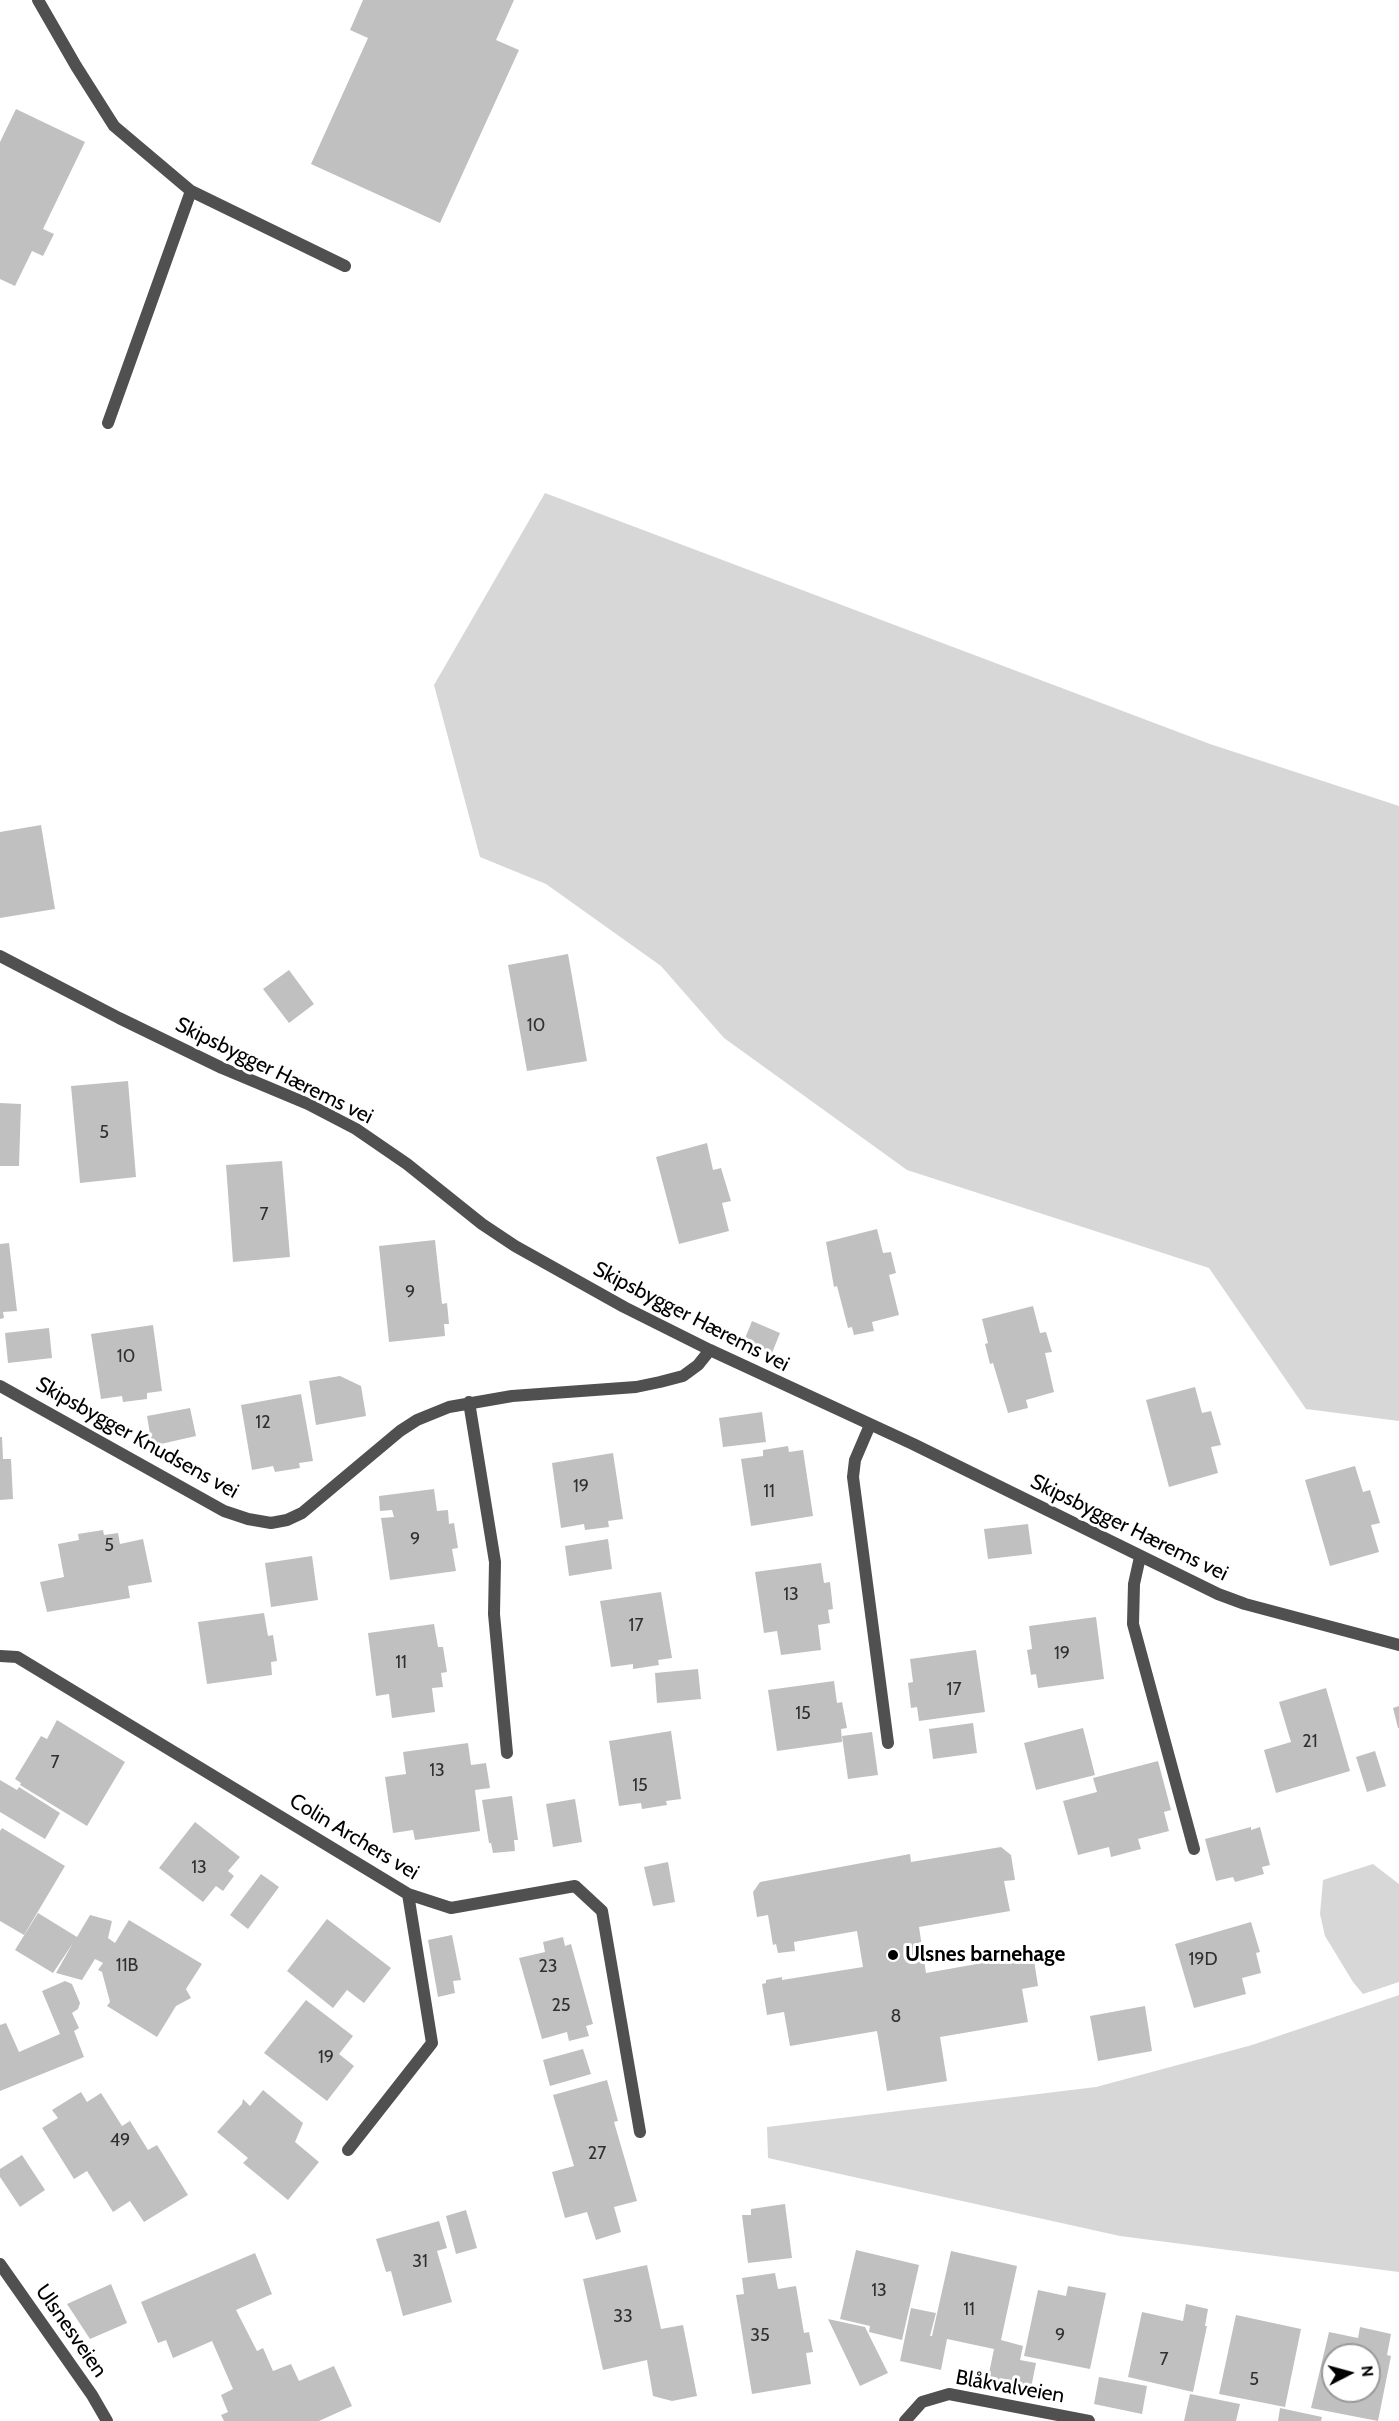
<!DOCTYPE html>
<html>
<head>
<meta charset="utf-8">
<style>
  body { margin:0 }
  #map { position:relative; width:1399px; height:2421px; overflow:hidden; background:#fff; font-family:Cabin,sans-serif }
  canvas { display:block }
  .north { position:absolute; left:1321px; top:2343px; width:60px; height:60px; box-sizing:border-box; background:#fff; border:2px solid #999; border-radius:50%; rotate:84deg; font-size:16px; font-weight:700; line-height:24px; text-align:center; color:#000 }
  .north::after { content:''; display:block; margin:auto; width:21px; height:27px; background:#000; clip-path:polygon(50% 0,100% 100%,50% 72%,0 100%) }
</style>
</head>
<body>
<div id="map">
<canvas width="1399" height="2421"></canvas>
<div class="north">N</div>
</div>
<script>
const g = document.querySelector('canvas').getContext('2d');
g.lineJoin = 'round';
function fill(path, color) { g.fillStyle = color; g.fill(path, 'evenodd'); }
const toPath = rows => new Path2D(rows.map(r => 'M' + r).join(''));
function trace(path, color, width, dash) { g.strokeStyle = color; g.lineWidth = width; g.lineCap = dash ? 'butt' : 'round'; g.setLineDash(dash || []); g.stroke(path); }
function write(font, color, halo, rows, align = 'center') {
  g.font = font + ' Cabin,sans-serif'; g.lineWidth = 6; g.setLineDash([]); g.textBaseline = 'middle'; g.strokeStyle = halo; g.fillStyle = color; for (const [text, x, y, turn = 0] of rows) {
    g.save(); g.translate(x, y); g.rotate((+turn || 0) * Math.PI / 180); g.textAlign = isNaN(turn) ? turn : align; if (halo) g.strokeText(text, 0, 0); g.fillText(text, 0, 0); g.restore();
  }
}
const green = toPath([
  [545,493,1210,744,1399,806,1399,1421,1306,1409,1209,1268,907,1170,724,1038,661,966,546,884,480,857,434,685],
  [1373,1864,1399,1884,1399,1982,1363,1994,1353,1982,1325,1936,1320,1914,1323,1880],
  [1399,1995,1399,2272,1120,2236,768,2158,767,2127,1096,2087,1252,2045]
]);
const building = toPath([
  [363,0,514,0,496,40,519,50,440,223,311,164,368,38,350,30],
  [16,109,85,142,43,229,54,234,43,256,32,251,15,286,0,279,0,142],
  [41,825,55,909,0,918,0,832],
  [568,954,587,1061,527,1071,508,965],
  [289,970,314,1004,289,1023,263,989],
  [128,1081,136,1177,80,1183,71,1086],
  [0,1103,21,1104,19,1166,0,1166],
  [707,1143,713,1170,721,1168,731,1201,722,1203,729,1231,679,1244,656,1157],
  [282,1161,290,1257,233,1262,226,1165],
  [877,1229,883,1253,891,1252,896,1273,889,1275,899,1315,872,1322,874,1331,854,1335,852,1327,848,1328,837,1286,834,1287,826,1242],
  [435,1240,442,1304,447,1303,449,1324,444,1324,445,1336,389,1342,379,1246],
  [9,1243,17,1311,3,1312,4,1318,0,1319,0,1244],
  [1033,1306,1040,1333,1046,1332,1052,1352,1045,1353,1054,1392,1026,1400,1028,1408,1008,1413,993,1363,990,1364,985,1344,988,1343,982,1319],
  [752,1321,780,1333,772,1353,744,1341],
  [153,1325,162,1391,147,1393,147,1399,123,1402,122,1396,101,1399,91,1334],
  [49,1328,52,1358,8,1363,5,1333],
  [340,1376,361,1386,366,1416,316,1425,309,1381],
  [1195,1387,1202,1413,1211,1411,1221,1445,1211,1447,1218,1473,1169,1487,1146,1400],
  [301,1394,313,1461,299,1463,300,1468,275,1472,273,1466,252,1470,241,1405],
  [190,1408,196,1436,152,1446,147,1416],
  [762,1412,766,1442,723,1447,719,1418],
  [0,1437,2,1437,3,1459,11,1459,13,1499,0,1500],
  [788,1446,789,1452,803,1450,813,1516,751,1526,741,1459,763,1456,763,1450],
  [613,1453,623,1519,608,1521,609,1527,585,1530,584,1524,561,1528,552,1463],
  [1355,1466,1363,1492,1370,1490,1380,1523,1371,1525,1379,1552,1330,1566,1305,1480],
  [434,1489,437,1511,448,1510,449,1524,454,1523,458,1548,452,1549,456,1571,390,1580,381,1518,394,1517,392,1510,380,1511,379,1496],
  [1028,1524,1032,1554,988,1559,984,1529],
  [103,1530,104,1535,118,1533,120,1544,143,1539,152,1582,128,1586,130,1598,47,1612,40,1582,64,1577,58,1544,79,1540,78,1534],
  [608,1539,612,1569,569,1576,565,1546],
  [312,1556,318,1600,271,1607,265,1563],
  [821,1563,824,1583,830,1582,833,1609,828,1610,830,1623,818,1625,821,1650,781,1655,777,1631,764,1633,755,1572],
  [661,1592,672,1658,658,1660,659,1665,633,1669,633,1664,611,1667,600,1601],
  [264,1613,268,1636,273,1635,277,1661,271,1662,272,1675,207,1684,198,1622],
  [1096,1617,1104,1679,1038,1688,1036,1674,1031,1675,1027,1650,1032,1649,1029,1626],
  [434,1624,438,1647,443,1647,447,1672,441,1673,443,1687,432,1688,435,1712,392,1718,389,1694,376,1696,368,1633],
  [976,1650,985,1712,919,1721,917,1707,911,1708,908,1683,913,1682,910,1659],
  [698,1669,701,1699,657,1703,655,1673],
  [834,1681,837,1703,842,1702,847,1728,841,1729,842,1742,777,1751,768,1690],
  [1326,1688,1350,1771,1276,1793,1264,1750,1291,1742,1279,1702],
  [1399,1706,1399,1728,1398,1728,1393,1708],
  [57,1720,125,1762,87,1826,20,1785,21,1783,15,1779,41,1736,47,1739],
  [973,1723,977,1753,933,1759,929,1729],
  [1083,1728,1095,1775,1036,1790,1024,1743],
  [671,1731,681,1799,666,1801,667,1805,642,1809,641,1803,619,1806,609,1741],
  [872,1732,878,1775,848,1779,842,1736],
  [468,1743,471,1765,486,1763,490,1788,475,1790,480,1831,415,1840,413,1830,393,1833,385,1777,406,1774,403,1752],
  [1375,1751,1386,1786,1367,1792,1356,1757],
  [1158,1761,1171,1810,1164,1812,1169,1831,1138,1839,1141,1849,1111,1857,1109,1847,1078,1855,1063,1801,1097,1792,1093,1778],
  [0,1780,17,1790,19,1787,60,1813,45,1839,0,1812],
  [512,1796,518,1840,514,1840,515,1851,493,1853,491,1843,489,1843,482,1800],
  [575,1799,582,1842,553,1847,546,1804],
  [195,1822,240,1857,228,1871,234,1876,223,1891,216,1886,203,1902,159,1868],
  [1251,1827,1251,1830,1260,1827,1270,1865,1262,1867,1264,1874,1235,1882,1233,1877,1216,1881,1205,1839],
  [2,1828,65,1866,24,1935,0,1921,0,1831],
  [1001,1847,1011,1855,1015,1880,1004,1881,1010,1911,919,1927,926,1973,1033,1954,1038,1986,1022,1989,1028,2022,940,2037,947,2081,887,2091,877,2031,790,2046,784,2012,767,2015,762,1984,766,1983,766,1980,782,1977,782,1980,863,1967,857,1931,794,1942,795,1951,778,1953,776,1944,773,1945,768,1915,757,1917,753,1892,760,1882,910,1854,911,1862],
  [668,1862,675,1902,653,1906,644,1867],
  [261,1874,279,1887,248,1929,230,1915],
  [38,1913,77,1937,90,1915,112,1921,108,1938,115,1943,129,1920,202,1964,186,1989,191,1998,176,2006,157,2037,107,2006,110,2002,102,1972,98,1970,103,1963,95,1959,82,1980,56,1973,73,1943,53,1973,15,1950],
  [327,1919,391,1968,364,2003,347,1990,333,2008,287,1971],
  [1251,1922,1260,1952,1256,1953,1261,1973,1242,1978,1246,1994,1194,2008,1175,1944],
  [452,1935,461,1980,453,1981,455,1993,438,1997,428,1940],
  [563,1937,565,1946,571,1944,593,2024,586,2026,589,2036,569,2041,567,2032,542,2039,519,1958,545,1952,543,1942],
  [65,1981,72,1984,80,2003,78,2009,72,2013,79,2028,74,2031,84,2057,0,2091,0,2025,6,2023,19,2052,60,2034,42,1991],
  [306,2000,353,2036,339,2054,354,2066,327,2101,264,2053],
  [1145,2006,1152,2051,1098,2061,1090,2016],
  [583,2049,591,2074,550,2086,543,2060],
  [607,2080,618,2121,614,2122,637,2201,614,2207,621,2232,596,2240,587,2212,565,2218,552,2172,574,2166,553,2095],
  [263,2090,303,2123,295,2142,319,2162,288,2200,243,2163,248,2158,217,2132,242,2104,243,2099,250,2106],
  [81,2092,87,2102,101,2093,122,2126,130,2121,148,2150,157,2145,188,2195,144,2222,130,2201,113,2212,87,2171,74,2179,42,2128,58,2118,52,2110],
  [22,2155,45,2190,20,2207,0,2177,0,2169],
  [785,2204,792,2258,748,2263,742,2215,751,2215,751,2209],
  [466,2210,477,2248,456,2254,446,2216],
  [439,2221,447,2248,437,2251,452,2302,403,2316,391,2271,386,2272,376,2239],
  [856,2250,919,2265,902,2340,869,2332,870,2326,840,2319],
  [951,2251,1017,2266,1001,2340,1023,2346,1020,2360,1036,2363,1030,2393,987,2383,994,2349,947,2339,941,2370,900,2361,911,2308,936,2313,930,2336,932,2336],
  [255,2253,272,2294,236,2310,257,2351,263,2348,273,2371,291,2364,299,2381,334,2366,352,2406,319,2421,224,2421,221,2415,228,2412,221,2395,233,2389,212,2341,173,2358,166,2340,158,2343,141,2302],
  [647,2265,661,2329,683,2325,697,2396,672,2401,653,2396,647,2360,603,2370,583,2279],
  [775,2273,778,2289,796,2286,804,2333,809,2332,813,2352,806,2353,811,2384,752,2394,736,2295,744,2294,742,2278],
  [111,2284,127,2323,90,2339,67,2304],
  [1068,2286,1106,2293,1090,2369,1024,2356,1038,2290,1066,2296],
  [1186,2304,1208,2309,1205,2326,1207,2326,1193,2392,1128,2377,1142,2312,1183,2321],
  [1236,2315,1301,2329,1285,2407,1219,2394],
  [828,2319,865,2327,888,2373,860,2386],
  [1360,2327,1391,2334,1387,2355,1391,2356,1378,2421,1311,2408,1329,2332,1358,2338],
  [1333,2355,1369,2355,1369,2391,1333,2391],
  [1099,2377,1147,2386,1142,2414,1094,2404],
  [1190,2394,1240,2404,1236,2421,1184,2421],
  [1280,2408,1322,2417,1321,2421,1278,2421]
]);
const service = toPath([
  [38,0,76,66,114,126,191,191,345,266],
  [108,423,191,191],
  [870,1425,855,1460,853,1477,888,1743],
  [1140,1557,1134,1584,1133,1624,1194,1849]
]);
const minor = toPath([
  [0,956,119,1018,222,1068,308,1104,356,1129,407,1164,482,1224,515,1246,624,1307,710,1350,913,1444,1218,1594,1245,1604,1399,1645],
  [0,1386,224,1511,248,1519,271,1523,287,1520,302,1513,400,1431,417,1420,449,1407,512,1396,636,1387,660,1382,683,1376,698,1365,710,1350],
  [469,1402,495,1562,494,1614,507,1753],
  [0,1656,17,1657,408,1894,451,1908,575,1886,602,1911,640,2132],
  [348,2150,432,2043,408,1894],
  [905,2421,922,2402,949,2394,1089,2421]
]);
const tertiary = toPath([
  [0,2264,92,2395,107,2421]
]);
const markers = [
  [893,1955,6,"#000"]
];
const numberNames = [
  ["10",536,1026],
  ["5",104,1133],
  ["7",264,1215],
  ["9",410,1293],
  ["10",126,1357],
  ["12",263,1423],
  ["19",581,1487],
  ["11",769,1492],
  ["9",415,1540],
  ["5",109,1546],
  ["13",791,1595],
  ["17",636,1626],
  ["19",1062,1654],
  ["11",401,1663],
  ["17",954,1690],
  ["15",803,1714],
  ["21",1310,1742],
  ["7",55,1763],
  ["13",437,1771],
  ["15",640,1786],
  ["13",199,1868],
  ["19D",1203,1960],
  ["11B",127,1966],
  ["23",548,1967],
  ["25",561,2006],
  ["8",896,2017],
  ["19",326,2058],
  ["49",120,2141],
  ["27",597,2154],
  ["31",420,2262],
  ["13",879,2291],
  ["11",969,2310],
  ["33",623,2317],
  ["35",760,2336],
  ["9",1060,2336],
  ["7",1164,2360],
  ["5",1254,2380]
];
const streetNames = [
  ["Skipsbygger Hærems vei",274,1071,26],
  ["Skipsbygger Hærems vei",691,1317,27],
  ["Skipsbygger Knudsens vei",137,1438,29],
  ["Skipsbygger Hærems vei",1129,1528,26],
  ["Colin Archers vei",354,1837,31],
  ["Ulsnesveien",71,2331,55],
  ["Blåkvalveien",1010,2387,10]
];
const poiNames = [
  ["Ulsnes barnehage",905,1955]
];
fill(green, '#d7d7d7');
fill(building, '#c0c0c0');
trace(service, '#505050', 12);
trace(minor, '#505050', 12);
trace(tertiary, '#505050', 12);
for (const [x, y, r, color] of markers) { const dot = new Path2D(); dot.arc(x, y, r, 0, 2 * Math.PI); g.fillStyle = color; g.fill(dot); trace(dot, '#fff', 2); }
write('18px', '#303030', null, numberNames);
write('21px', '#000', '#fff', streetNames);
write('bold 21px', '#000', '#fff', poiNames, 'left');
</script>
</body>
</html>
